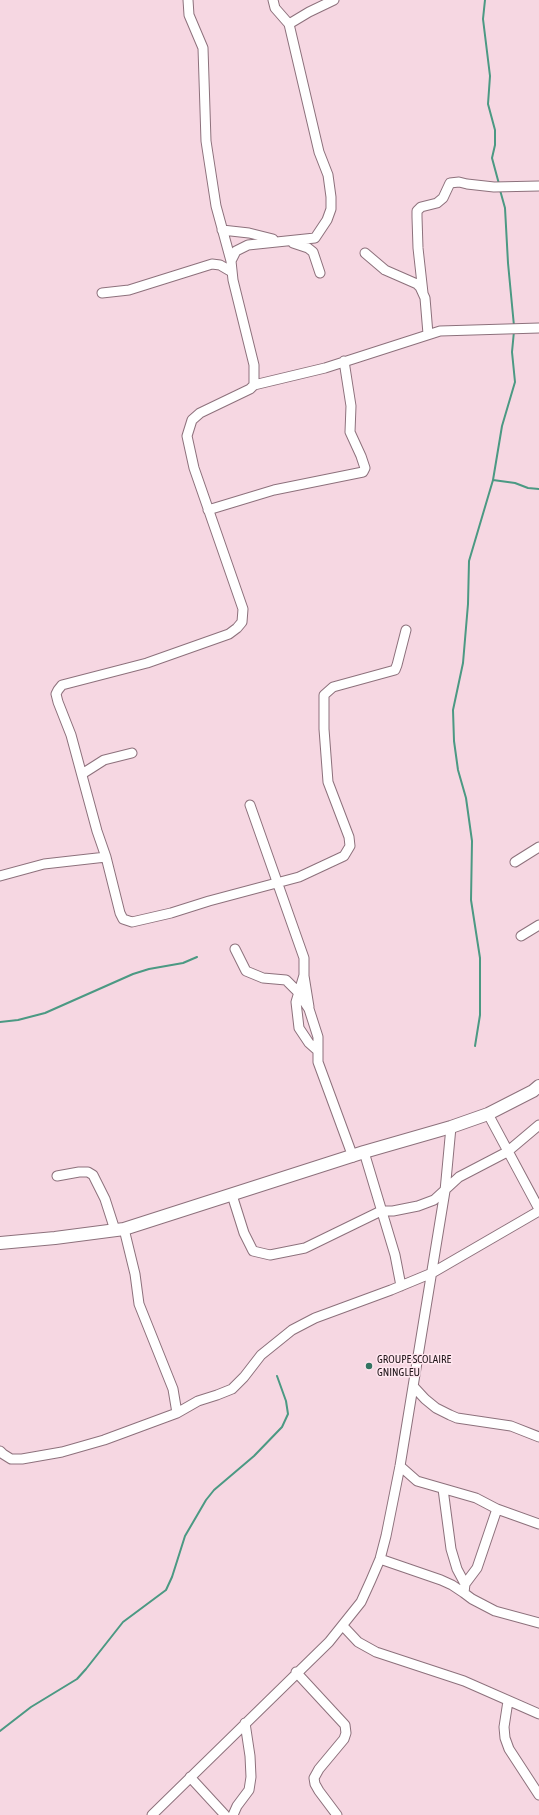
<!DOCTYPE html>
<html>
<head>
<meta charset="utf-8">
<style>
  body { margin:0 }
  canvas { display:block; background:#f6d7e2 }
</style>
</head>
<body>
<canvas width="539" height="1815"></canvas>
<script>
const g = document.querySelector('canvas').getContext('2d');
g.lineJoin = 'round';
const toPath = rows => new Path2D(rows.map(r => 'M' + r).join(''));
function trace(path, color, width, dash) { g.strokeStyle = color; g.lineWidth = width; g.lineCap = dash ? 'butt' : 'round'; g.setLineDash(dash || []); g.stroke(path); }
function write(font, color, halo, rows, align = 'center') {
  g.font = font + ' "Asap Condensed",sans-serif'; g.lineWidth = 3; g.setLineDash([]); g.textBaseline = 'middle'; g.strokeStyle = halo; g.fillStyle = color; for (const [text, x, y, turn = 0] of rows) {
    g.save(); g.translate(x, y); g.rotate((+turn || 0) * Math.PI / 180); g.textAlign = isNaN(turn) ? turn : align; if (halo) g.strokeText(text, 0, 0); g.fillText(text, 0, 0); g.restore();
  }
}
const stream = toPath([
  [485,0,483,19,490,76,488,104,495,130,495,145,492,158,499,184],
  [500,190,505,208,508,263,514,326],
  [493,480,515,483,528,488,539,489],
  [0,1022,18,1020,45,1013,133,974,149,969,183,963,197,957],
  [475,1046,480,1015,480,958,471,900,472,841,466,798,458,770,454,741,453,710,463,663,468,604,469,561,493,480,502,426,515,382,512,352,514,331],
  [0,1731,31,1707,77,1679,86,1669,123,1622,166,1590,172,1577,185,1536,206,1500,214,1490,254,1456,282,1427,288,1414,286,1401,277,1376]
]);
const minor = toPath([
  [188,0,189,15,203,48,206,141,216,206,231,261,233,280,254,365,254,385,250,389,200,413,192,420,187,436,194,468,243,609,242,622,237,628,229,634,147,663,62,685,58,690,56,694,58,702,71,735,97,831,106,857,120,913,123,919,132,922,171,913,209,901,299,877,344,856,350,846,349,837,328,782,324,729,324,695,333,687,395,670,397,665,406,630],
  [289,24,309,12,334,0],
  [222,230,249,233,273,239],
  [293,243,308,248,313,252,320,273],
  [365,253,385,270,417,284,420,287,425,298,428,334],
  [231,261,236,251,248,245,315,238,327,220,331,209,331,197,328,175,319,152,289,24,275,8,273,0],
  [102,293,129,290,212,264,220,265,232,272],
  [423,293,418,248,417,217,417,211,421,207,437,203,443,198,450,183,459,182,467,184,494,187,539,186],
  [254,385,325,368,440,331,539,328],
  [208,510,274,490,363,472,365,468,361,456,350,432,351,406,344,361],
  [82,774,104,760,132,753],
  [250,805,304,958,304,975,296,1002,299,1028,309,1043,318,1051],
  [515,862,539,847],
  [0,876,44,864,106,857],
  [521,936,539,925],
  [235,949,246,971,263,978,286,980,298,992,309,1009,318,1037,318,1062,353,1157],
  [304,976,309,1007],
  [488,1114,539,1209],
  [364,1152,395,1255,401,1286],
  [57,1176,79,1172,88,1172,93,1175,105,1199,115,1230],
  [232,1195,244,1233,253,1251,270,1255,305,1248,381,1211,393,1211,418,1206,434,1200,459,1177,507,1152,539,1125],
  [124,1229,135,1274,139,1304,173,1389,177,1413],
  [413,1386,425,1399,436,1408,450,1415,457,1418,511,1426,539,1437],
  [0,1451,3,1454,11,1459,22,1459,62,1452,104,1440,177,1413,198,1401,217,1395,232,1389,244,1377,261,1355,292,1330,315,1318,391,1290,432,1273,539,1211],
  [400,1466,417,1481,476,1498,497,1509,477,1568,465,1584,464,1593,472,1599,495,1611,539,1623],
  [443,1489,451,1549,457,1569,465,1584],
  [497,1509,539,1524],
  [380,1559,441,1580,452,1585,464,1593],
  [343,1626,358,1642,376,1652,464,1681,539,1714],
  [296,1672,345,1725,346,1733,344,1739,319,1769,314,1778,315,1784,319,1791,337,1815],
  [508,1701,504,1727,505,1738,509,1749,539,1795],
  [190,1777,225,1815],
  [152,1815,329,1642,361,1602,371,1580,380,1559,386,1536,400,1466,445,1191,451,1127],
  [233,1815,237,1806,249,1790,251,1777,250,1756,245,1723]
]);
const major = toPath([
  [0,1243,55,1238,124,1229,364,1152,451,1127,488,1114,533,1091,539,1086]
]);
const markers = [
  [369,1366,4,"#337361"]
];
const poiNames = [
  ["GROUPE SCOLAIRE",377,1360],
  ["GNINGLEU",377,1373]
];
trace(stream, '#4b9983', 2);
trace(minor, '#8d717c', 11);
trace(major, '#8d717c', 14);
trace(minor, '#fff', 9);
trace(major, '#fff', 12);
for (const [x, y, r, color] of markers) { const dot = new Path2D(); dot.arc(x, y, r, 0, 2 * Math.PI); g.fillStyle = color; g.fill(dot); trace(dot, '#ffe6ef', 1.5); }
write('11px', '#22171b', '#ffe6ef', poiNames, 'left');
</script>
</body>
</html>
